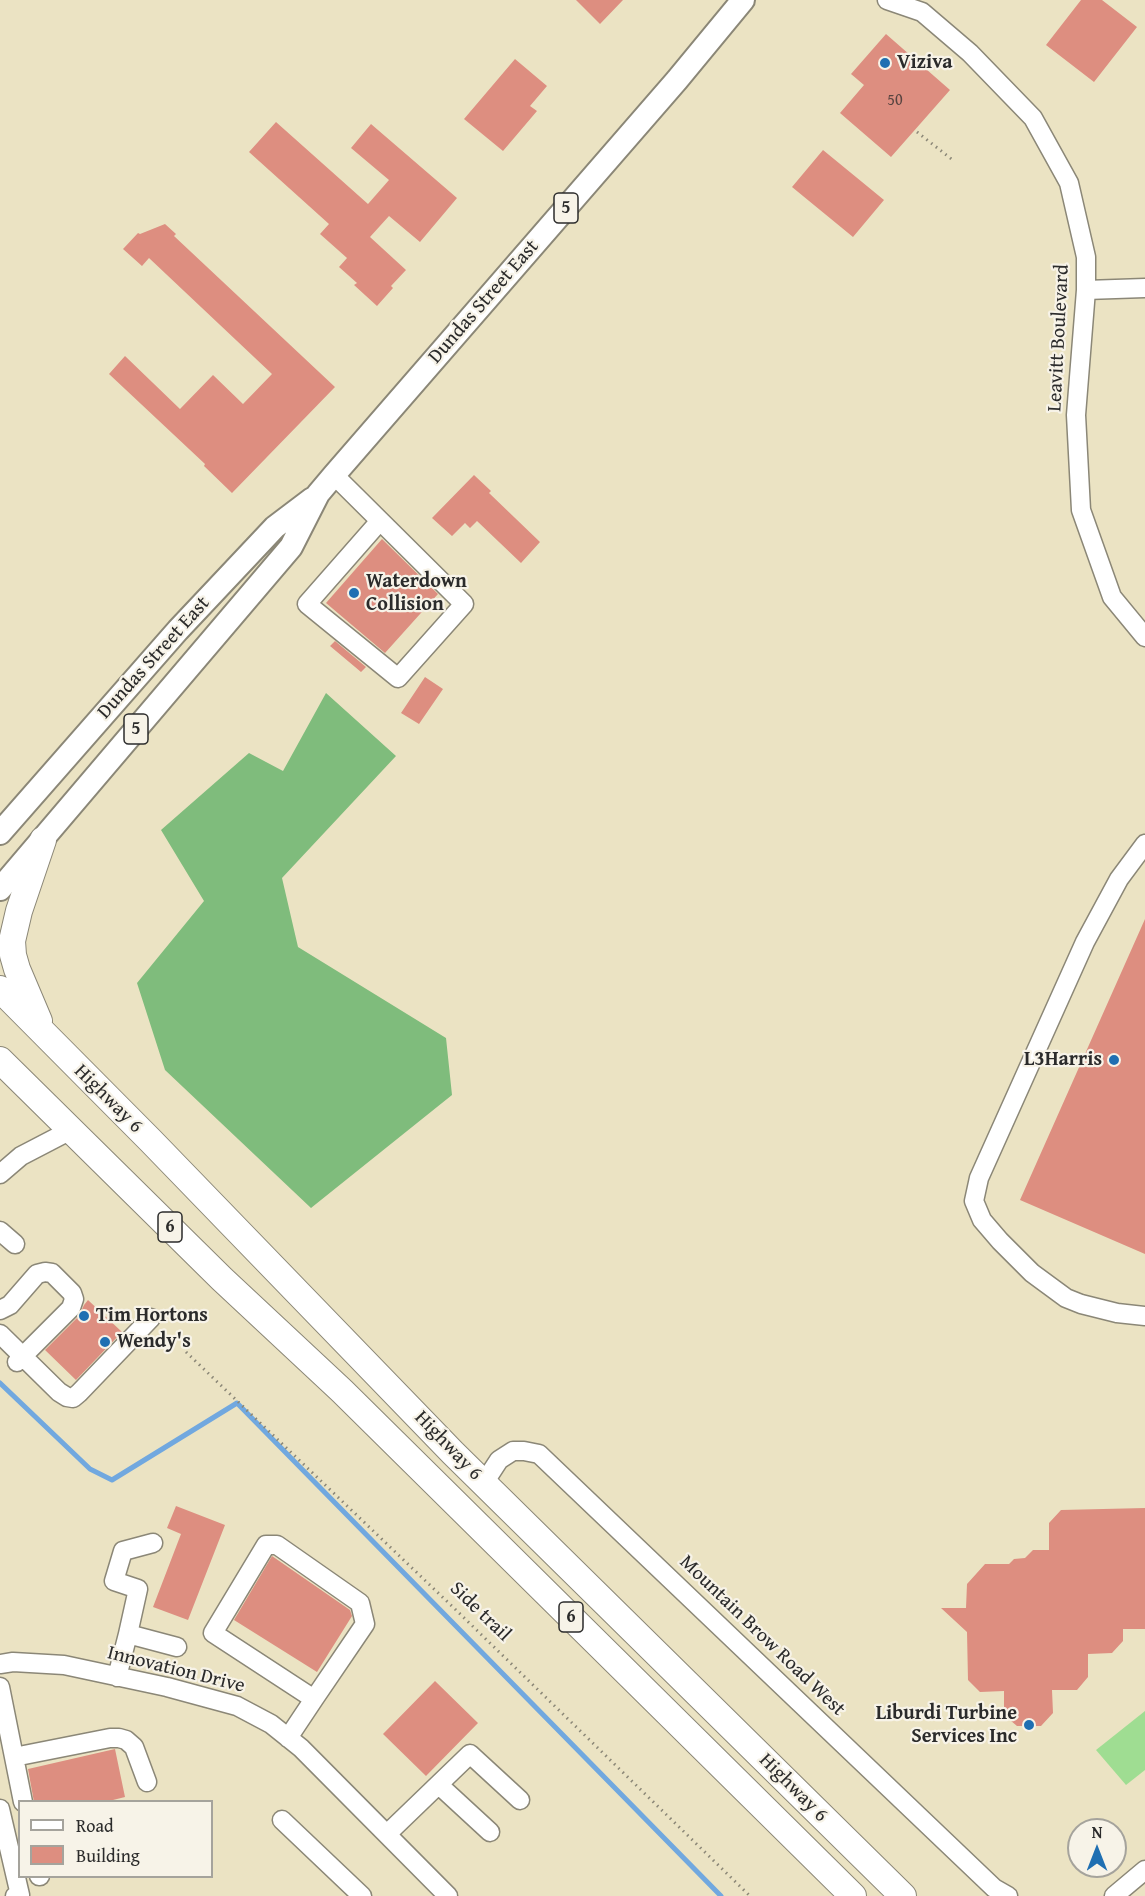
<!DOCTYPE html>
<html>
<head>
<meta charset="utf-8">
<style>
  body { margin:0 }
  #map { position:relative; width:1145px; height:1896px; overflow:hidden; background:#ebe3c3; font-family:"Gentium Book Plus",serif }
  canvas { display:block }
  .legend { position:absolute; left:18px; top:1800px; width:195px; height:78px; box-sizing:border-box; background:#f7f3e8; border:2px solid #a5a39c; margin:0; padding:8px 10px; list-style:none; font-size:18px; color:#2b2b2b }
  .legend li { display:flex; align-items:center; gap:12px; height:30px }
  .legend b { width:30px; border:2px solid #a5a39c }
  .north { position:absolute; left:1067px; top:1818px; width:60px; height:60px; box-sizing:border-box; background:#f7f3e8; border:2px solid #a5a39c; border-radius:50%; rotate:0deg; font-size:16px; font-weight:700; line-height:24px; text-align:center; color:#2b2b2b }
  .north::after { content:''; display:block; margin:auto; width:21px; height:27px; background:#1f6fb2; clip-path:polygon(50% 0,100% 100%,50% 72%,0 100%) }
</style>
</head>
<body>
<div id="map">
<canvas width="1145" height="1896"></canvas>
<ul class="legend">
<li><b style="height:8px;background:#fff"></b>Road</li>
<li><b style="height:16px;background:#dd8e80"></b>Building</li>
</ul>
<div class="north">N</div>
</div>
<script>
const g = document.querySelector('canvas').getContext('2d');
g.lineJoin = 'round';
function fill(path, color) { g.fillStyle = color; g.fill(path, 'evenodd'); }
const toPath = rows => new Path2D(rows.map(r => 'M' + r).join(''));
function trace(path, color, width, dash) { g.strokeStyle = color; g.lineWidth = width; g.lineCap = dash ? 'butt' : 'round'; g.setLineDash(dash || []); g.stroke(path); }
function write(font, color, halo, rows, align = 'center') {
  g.font = font + ' "Gentium Book Plus",serif'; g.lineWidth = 4.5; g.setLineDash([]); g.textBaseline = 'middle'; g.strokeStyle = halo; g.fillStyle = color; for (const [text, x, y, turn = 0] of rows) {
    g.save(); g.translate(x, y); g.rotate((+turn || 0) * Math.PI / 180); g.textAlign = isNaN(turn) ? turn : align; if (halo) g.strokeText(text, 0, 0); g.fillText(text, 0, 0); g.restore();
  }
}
const green = toPath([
  [1145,1711,1145,1770,1126,1785,1096,1750]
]);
const forest = toPath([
  [326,693,396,756,282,878,298,947,446,1038,452,1095,311,1208,165,1070,137,983,204,901,161,830,249,753,283,771]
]);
const stream = toPath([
  [0,1383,90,1469,112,1480,237,1403,721,1896]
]);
const building = toPath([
  [576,0,623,0,600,24],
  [1081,0,1102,0,1137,27,1094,82,1046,45],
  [886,34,950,90,891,157,840,113,864,85,851,74],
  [515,59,547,86,530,106,537,111,503,151,464,119],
  [276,122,368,204,389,180,351,148,371,124,457,198,420,242,389,216,370,237,406,270,391,286,393,288,377,306,354,285,357,283,339,267,347,258,320,234,329,224,249,152],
  [823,150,884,200,853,237,792,187],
  [165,224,176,234,174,236,335,387,232,493,204,466,205,464,109,374,125,356,180,409,213,375,243,404,272,374,149,258,142,266,123,249,138,233,140,234],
  [474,475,491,491,489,493,540,542,521,563,477,521,470,528,465,523,452,536,432,518],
  [382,539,438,594,385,653,326,603],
  [335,641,366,667,361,672,330,646],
  [425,677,443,689,419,724,401,713],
  [1145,919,1145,1254,1020,1200],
  [88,1300,122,1332,76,1380,45,1350,79,1316,84,1305],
  [176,1506,225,1525,188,1620,153,1607,181,1534,167,1528],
  [1145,1508,1145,1629,1123,1629,1123,1641,1112,1653,1088,1654,1088,1677,1077,1690,1052,1690,1053,1713,1041,1726,1035,1726,1028,1732,1023,1726,1017,1726,1004,1715,1004,1691,980,1692,968,1680,967,1632,941,1608,966,1608,967,1584,985,1564,1009,1564,1014,1559,1025,1558,1033,1550,1049,1550,1049,1523,1061,1510],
  [272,1556,350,1610,352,1616,317,1672,234,1620],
  [435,1681,478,1723,426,1776,383,1734],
  [115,1749,125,1797,105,1802,34,1802,28,1769]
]);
const path = toPath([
  [917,132,954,161],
  [186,1352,456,1610,750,1896]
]);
const minor = toPath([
  [887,0,922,12,970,53,1033,118,1069,183,1086,257,1086,290,1076,415,1081,510,1112,597,1145,637],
  [1086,290,1145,288],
  [334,475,464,604,398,678,307,604,379,522],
  [1145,844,1119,879,1085,942,979,1178,974,1201,982,1220,1000,1241,1032,1273,1066,1298,1081,1304,1117,1313,1145,1316],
  [0,1174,21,1156,71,1130],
  [0,1231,15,1244],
  [0,1310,10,1305,37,1274,45,1272,52,1273,72,1293,74,1299,71,1308,17,1362],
  [0,1334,59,1392,67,1397,73,1398,79,1393,151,1318],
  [484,1483,499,1460,513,1451,524,1451,539,1454,994,1888,1008,1896],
  [128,1634,138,1589,114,1581,123,1551,153,1543],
  [0,1664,13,1662,64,1665,167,1687,237,1706,271,1724,301,1748,448,1896],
  [117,1677,128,1634,177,1647],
  [0,1687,23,1802],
  [288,1738,314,1699,365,1624,360,1603,277,1545,266,1545,213,1633,314,1699],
  [14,1757,110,1738,119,1738,126,1740,134,1747,147,1782],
  [439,1785,490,1832],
  [0,1809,20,1895,15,1896],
  [282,1820,362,1896],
  [387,1834,470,1754,520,1800],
  [39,1876,40,1876],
  [1114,1896,1145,1870]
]);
const major = toPath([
  [0,833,178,630,275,527,312,499],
  [0,889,291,547,318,494,334,475,677,80,743,0]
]);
const highway = toPath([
  [0,989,151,1141,453,1453,903,1896],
  [39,1021,17,969,13,955,12,941,19,911,43,840],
  [0,1060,222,1279,342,1391,853,1896]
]);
const markers = [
  [885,63,6,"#1f6fb2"],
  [354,593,6,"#1f6fb2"],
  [1114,1060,6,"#1f6fb2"],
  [84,1316,6,"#1f6fb2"],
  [105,1342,6,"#1f6fb2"],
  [1029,1725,6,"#1f6fb2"]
];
const numberNames = [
  ["50",895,101]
];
const shields = [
  [566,208,24],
  [136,729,24],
  [170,1227,24],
  [571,1617,24]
];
const shieldNames = [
  ["5",566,208],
  ["5",136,729],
  ["6",170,1227],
  ["6",571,1617]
];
const poiNames = [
  ["Viziva",897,63],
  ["Waterdown",366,582],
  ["Collision",366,605],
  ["L3Harris",1102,1060,"right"],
  ["Tim Hortons",96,1316],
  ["Wendy's",117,1342],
  ["Liburdi Turbine",1017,1714,"right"],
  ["Services Inc",1017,1737,"right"]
];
const streetNames = [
  ["Dundas Street East",484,302,-49],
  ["Leavitt Boulevard",1059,338,-87],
  ["Dundas Street East",154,658,-48],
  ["Highway 6",108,1099,45],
  ["Highway 6",448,1446,46],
  ["Side trail",480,1612,44],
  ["Mountain Brow Road West",762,1636,44],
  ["Innovation Drive",176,1670,14],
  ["Highway 6",793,1788,45]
];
fill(green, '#9fdd92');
fill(forest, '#7fbc7c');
trace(stream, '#71a8df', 5);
fill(building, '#dd8e80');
trace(minor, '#8b8777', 21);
trace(major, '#8b8777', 26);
trace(highway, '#8b8777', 28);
trace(path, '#8b8777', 3, [1.5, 4.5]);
trace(minor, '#fff', 18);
trace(major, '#fff', 22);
trace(highway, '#fff', 26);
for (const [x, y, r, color] of markers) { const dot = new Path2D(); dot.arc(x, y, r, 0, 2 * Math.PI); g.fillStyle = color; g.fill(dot); trace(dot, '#f7f3e8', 2); }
write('16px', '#584440', null, numberNames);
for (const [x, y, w] of shields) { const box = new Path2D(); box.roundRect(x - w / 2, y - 15, w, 30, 4.5); g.fillStyle = '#f7f3e8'; g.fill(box); trace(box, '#2b2b2b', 1.5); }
write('bold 18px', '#2b2b2b', null, shieldNames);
write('bold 20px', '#2b2b2b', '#f7f3e8', poiNames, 'left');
write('20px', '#2b2b2b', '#f7f3e8', streetNames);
</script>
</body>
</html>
